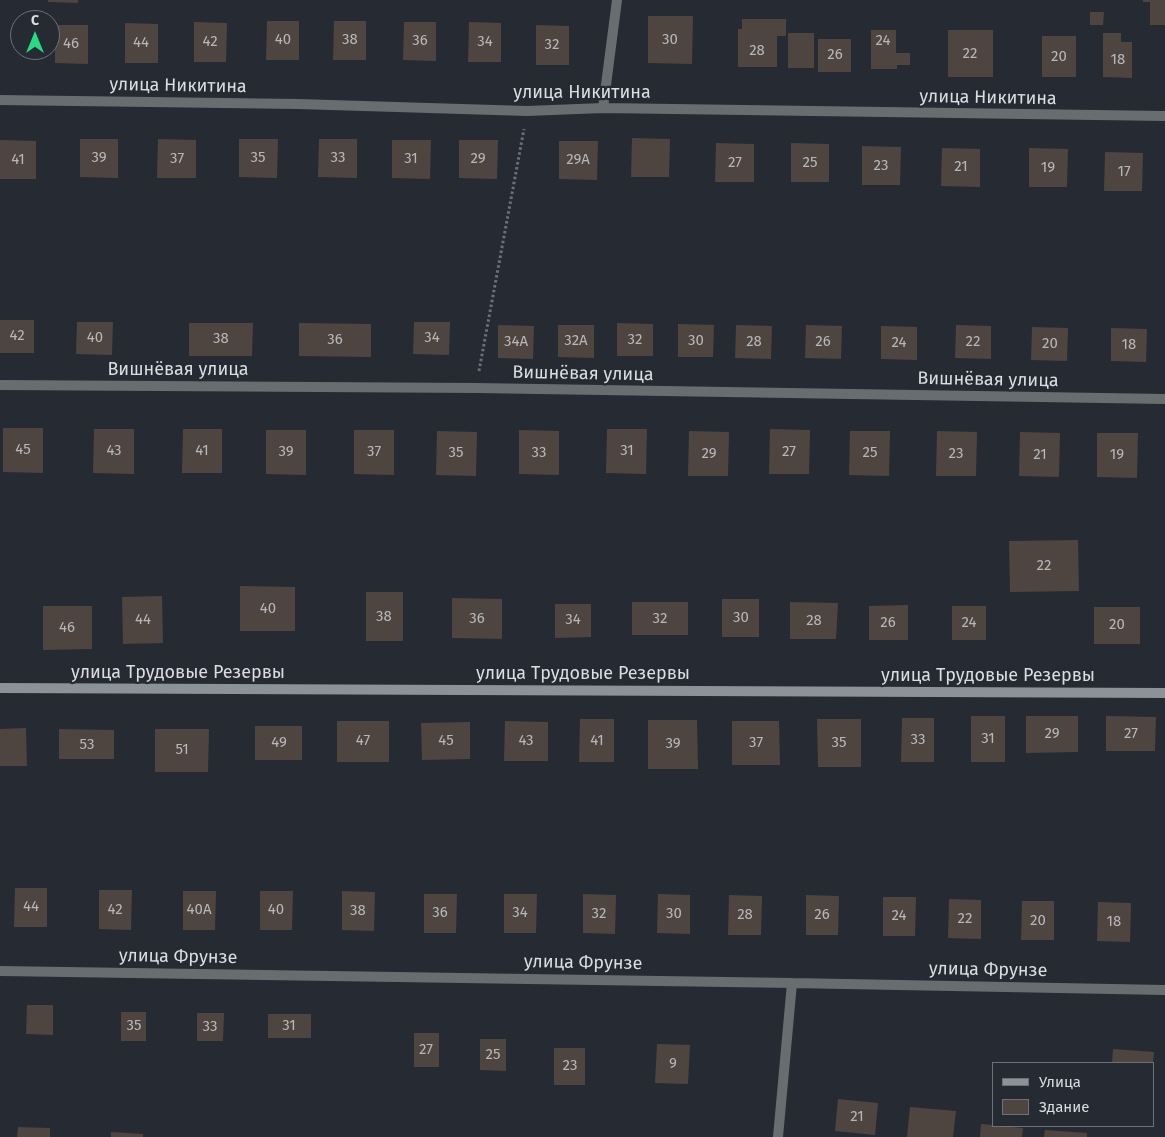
<!DOCTYPE html>
<html>
<head>
<meta charset="utf-8">
<style>
  body { margin:0 }
  #map { position:relative; width:1165px; height:1137px; overflow:hidden; background:#262a32; font-family:"Fira Sans",sans-serif }
  canvas { display:block }
  .legend { position:absolute; left:992px; top:1062px; width:162px; height:65px; box-sizing:border-box; background:#262a32; border:1px solid #6e7278; margin:0; padding:6px 9px; list-style:none; font-size:15px; color:#dadde2 }
  .legend li { display:flex; align-items:center; gap:10px; height:25px }
  .legend b { width:25px; border:1px solid #6e7278 }
  .north { position:absolute; left:10px; top:10px; width:50px; height:50px; box-sizing:border-box; background:#262a32; border:1px solid #6e7278; border-radius:50%; rotate:0deg; font-size:14px; font-weight:700; line-height:20px; text-align:center; color:#dadde2 }
  .north::after { content:''; display:block; margin:auto; width:18px; height:22px; background:#2bd884; clip-path:polygon(50% 0,100% 100%,50% 72%,0 100%) }
</style>
</head>
<body>
<div id="map">
<canvas width="1165" height="1137"></canvas>
<ul class="legend">
<li><b style="height:6px;background:#8c9398"></b>Улица</li>
<li><b style="height:14px;background:#4f4540"></b>Здание</li>
</ul>
<div class="north">С</div>
</div>
<script>
const g = document.querySelector('canvas').getContext('2d');
g.lineJoin = 'round';
function fill(path, color) { g.fillStyle = color; g.fill(path, 'evenodd'); }
const toPath = rows => new Path2D(rows.map(r => 'M' + r).join(''));
function trace(path, color, width, dash) { g.strokeStyle = color; g.lineWidth = width; g.lineCap = dash ? 'butt' : 'round'; g.setLineDash(dash || []); g.stroke(path); }
function write(font, color, halo, rows, align = 'center') {
  g.font = font + ' "Fira Sans",sans-serif'; g.lineWidth = 4.5; g.setLineDash([]); g.textBaseline = 'middle'; g.strokeStyle = halo; g.fillStyle = color; for (const [text, x, y, turn = 0] of rows) {
    g.save(); g.translate(x, y); g.rotate((+turn || 0) * Math.PI / 180); g.textAlign = isNaN(turn) ? turn : align; if (halo) g.strokeText(text, 0, 0); g.fillText(text, 0, 0); g.restore();
  }
}
const building = toPath([
  [48,0,78,0,78,3,48,2],
  [1143,0,1165,0,1165,25,1150,25,1150,2,1143,2],
  [1090,12,1104,12,1103,25,1090,25],
  [648,16,693,16,692,64,648,63],
  [742,19,786,19,786,36,777,36,777,67,738,67,738,29,742,29],
  [267,21,299,21,299,60,266,60],
  [334,21,366,21,366,60,333,60],
  [194,22,227,23,226,62,194,62],
  [404,22,436,22,436,61,403,60],
  [469,22,501,23,501,62,468,62],
  [125,23,158,24,158,63,125,63],
  [55,25,88,25,88,64,55,63],
  [536,25,569,26,569,65,536,65],
  [871,30,896,30,896,53,910,53,910,65,897,65,897,69,871,69],
  [948,30,993,30,993,77,948,77],
  [788,33,814,33,814,68,788,68],
  [1103,33,1121,33,1121,42,1132,42,1132,78,1103,77],
  [1042,36,1076,36,1076,77,1042,77],
  [818,39,851,39,851,72,818,72],
  [632,138,670,139,669,177,631,177],
  [80,139,118,139,118,178,80,177],
  [158,139,196,140,196,178,157,178],
  [239,139,278,139,277,178,239,177],
  [319,139,357,139,357,178,318,177],
  [0,140,36,141,36,179,0,179],
  [392,140,431,140,430,179,392,178],
  [459,140,498,140,497,179,459,178],
  [559,141,598,141,597,180,559,179],
  [716,143,754,144,754,182,715,182],
  [791,143,829,144,829,182,791,182],
  [862,146,901,147,900,185,862,185],
  [942,148,980,149,980,187,941,186],
  [1029,148,1068,149,1067,187,1029,187],
  [1105,152,1143,153,1142,191,1104,191],
  [0,320,34,320,34,353,0,353],
  [77,322,113,322,112,355,76,354],
  [414,322,450,322,449,355,413,354],
  [189,323,253,323,252,356,189,356],
  [299,323,371,324,371,357,299,356],
  [617,323,653,324,653,356,617,356],
  [678,324,714,325,713,357,678,357],
  [498,325,534,326,533,359,498,358],
  [558,325,594,325,594,358,558,357],
  [736,325,772,326,771,359,735,358],
  [806,325,842,326,841,359,805,358],
  [956,325,991,326,991,359,955,358],
  [881,326,917,327,917,360,881,359],
  [1032,327,1068,328,1067,361,1031,360],
  [1111,328,1147,329,1146,362,1111,361],
  [3,428,43,428,43,473,3,472],
  [94,429,134,429,134,474,93,473],
  [183,429,222,429,222,473,182,473],
  [607,429,647,429,646,474,606,473],
  [770,429,810,430,809,474,769,474],
  [266,430,306,430,306,475,266,474],
  [354,430,394,430,394,475,354,474],
  [519,430,559,431,559,475,519,474],
  [437,431,477,432,476,476,436,475],
  [689,431,729,432,728,476,688,476],
  [850,431,890,431,889,476,849,475],
  [937,431,977,432,976,476,936,476],
  [1020,432,1060,433,1059,477,1019,476],
  [1097,433,1138,433,1137,478,1097,477],
  [1078,540,1079,591,1010,592,1009,541],
  [240,586,295,587,295,631,240,631],
  [366,592,403,592,403,641,366,641],
  [162,596,163,643,123,644,122,597],
  [452,598,502,599,502,639,452,638],
  [722,599,759,599,759,637,722,637],
  [632,602,688,602,688,635,632,635],
  [790,602,838,603,836,639,790,639],
  [555,604,591,604,591,637,555,638],
  [908,605,908,640,869,640,869,606],
  [43,606,92,606,92,649,43,650],
  [952,606,986,606,986,640,952,640],
  [1094,607,1140,607,1140,644,1094,644],
  [971,716,1005,716,1005,762,971,762],
  [1026,716,1078,716,1078,752,1026,753],
  [1106,716,1156,717,1155,751,1106,751],
  [902,718,934,718,934,762,901,762],
  [580,719,614,719,614,762,579,762],
  [817,719,861,719,861,767,818,767],
  [648,720,697,720,698,769,648,769],
  [337,721,389,721,389,762,337,762],
  [505,721,548,722,548,761,504,761],
  [732,721,779,721,780,765,732,765],
  [470,722,470,759,422,760,421,723],
  [255,726,302,726,302,760,255,760],
  [26,728,27,766,0,766,0,729],
  [59,729,114,730,114,759,59,759],
  [155,729,209,729,208,772,155,772],
  [15,888,47,888,47,927,14,927],
  [99,890,132,890,131,930,99,929],
  [183,891,216,891,215,930,183,930],
  [260,891,293,891,292,930,260,930],
  [342,891,375,892,374,931,342,930],
  [424,894,457,894,456,933,424,933],
  [504,894,537,894,536,933,504,933],
  [583,894,616,895,615,934,583,933],
  [658,894,690,895,690,934,657,933],
  [729,895,762,896,761,935,728,935],
  [806,895,839,896,838,935,806,935],
  [883,897,916,897,915,936,883,936],
  [949,899,981,900,981,939,948,938],
  [1022,901,1054,901,1054,940,1021,940],
  [1098,902,1131,903,1130,942,1097,941],
  [27,1005,53,1005,53,1035,26,1034],
  [121,1012,146,1012,146,1041,121,1041],
  [197,1013,224,1013,223,1041,197,1041],
  [268,1014,311,1014,311,1038,268,1038],
  [414,1033,439,1033,439,1067,414,1067],
  [480,1039,506,1039,506,1071,480,1070],
  [657,1044,690,1045,688,1084,655,1083],
  [554,1048,585,1048,585,1085,554,1085],
  [1113,1049,1154,1052,1153,1063,1112,1063],
  [838,1099,878,1103,875,1135,835,1131],
  [910,1107,956,1111,953,1137,907,1137],
  [981,1124,1023,1128,1022,1137,980,1137],
  [18,1127,50,1128,50,1137,17,1137],
  [1045,1130,1087,1133,1087,1137,1044,1137],
  [111,1132,143,1134,143,1137,111,1137]
]);
const path = toPath([
  [479,371,524,129]
]);
const minor = toPath([
  [0,100,298,104,527,111,603,108,1165,116],
  [603,108,617,0],
  [0,385,476,388,1165,399],
  [0,971,792,983,1165,990],
  [778,1137,792,983]
]);
const secondary = toPath([
  [0,688,1165,693]
]);
const numberNames = [
  ["40",283,40],
  ["38",350,40],
  ["30",670,40],
  ["36",420,41],
  ["24",883,41],
  ["42",210,42],
  ["34",485,42],
  ["44",141,43],
  ["46",71,44],
  ["32",552,45],
  ["28",757,51],
  ["22",970,54],
  ["26",835,55],
  ["20",1059,57],
  ["18",1118,60],
  ["39",99,158],
  ["35",258,158],
  ["33",338,158],
  ["37",177,159],
  ["31",411,159],
  ["29",478,159],
  ["41",18,160],
  ["29А",578,160],
  ["27",735,163],
  ["25",810,163],
  ["23",881,166],
  ["21",961,167],
  ["19",1048,168],
  ["17",1124,172],
  ["42",17,336],
  ["40",95,338],
  ["34",432,338],
  ["38",221,339],
  ["36",335,340],
  ["32",635,340],
  ["32А",576,341],
  ["30",696,341],
  ["34А",516,342],
  ["28",754,342],
  ["26",823,342],
  ["22",973,342],
  ["24",899,343],
  ["20",1050,344],
  ["18",1129,345],
  ["45",23,450],
  ["43",114,451],
  ["41",202,451],
  ["31",627,451],
  ["39",286,452],
  ["37",374,452],
  ["27",789,452],
  ["35",456,453],
  ["33",539,453],
  ["25",870,453],
  ["29",709,454],
  ["23",956,454],
  ["21",1040,455],
  ["19",1117,455],
  ["22",1044,566],
  ["40",268,609],
  ["38",384,617],
  ["30",741,618],
  ["36",477,619],
  ["32",660,619],
  ["44",143,620],
  ["34",573,620],
  ["28",814,621],
  ["26",888,623],
  ["24",969,623],
  ["20",1117,625],
  ["46",67,628],
  ["29",1052,734],
  ["27",1131,734],
  ["31",988,739],
  ["33",918,740],
  ["47",363,741],
  ["45",446,741],
  ["43",526,741],
  ["41",597,741],
  ["49",279,743],
  ["37",756,743],
  ["35",839,743],
  ["39",673,744],
  ["53",87,745],
  ["51",182,750],
  ["44",31,907],
  ["42",115,910],
  ["40А",199,910],
  ["40",276,910],
  ["38",358,911],
  ["36",440,913],
  ["34",520,913],
  ["32",599,914],
  ["30",674,914],
  ["28",745,915],
  ["26",822,915],
  ["24",899,916],
  ["22",965,919],
  ["20",1038,921],
  ["18",1114,922],
  ["35",134,1026],
  ["31",289,1026],
  ["33",210,1027],
  ["27",426,1050],
  ["25",493,1055],
  ["9",673,1064],
  ["23",570,1066],
  ["21",857,1117]
];
const streetNames = [
  ["улица Никитина",178,86,1],
  ["улица Никитина",582,93],
  ["улица Никитина",988,98,1],
  ["Вишнёвая улица",178,370],
  ["Вишнёвая улица",583,374,1],
  ["Вишнёвая улица",988,380,1],
  ["улица Трудовые Резервы",178,673],
  ["улица Трудовые Резервы",583,674],
  ["улица Трудовые Резервы",988,676],
  ["улица Фрунзе",178,957,1],
  ["улица Фрунзе",583,963,1],
  ["улица Фрунзе",988,970,1]
];
fill(building, '#4f4540');
trace(path, '#6d7077', 3, [2.5, 2.5]);
trace(minor, '#696d70', 10);
trace(secondary, '#8c9398', 10);
write('15px', '#b7b7ba', null, numberNames);
write('18px', '#dadde2', '#262a32', streetNames);
</script>
</body>
</html>
